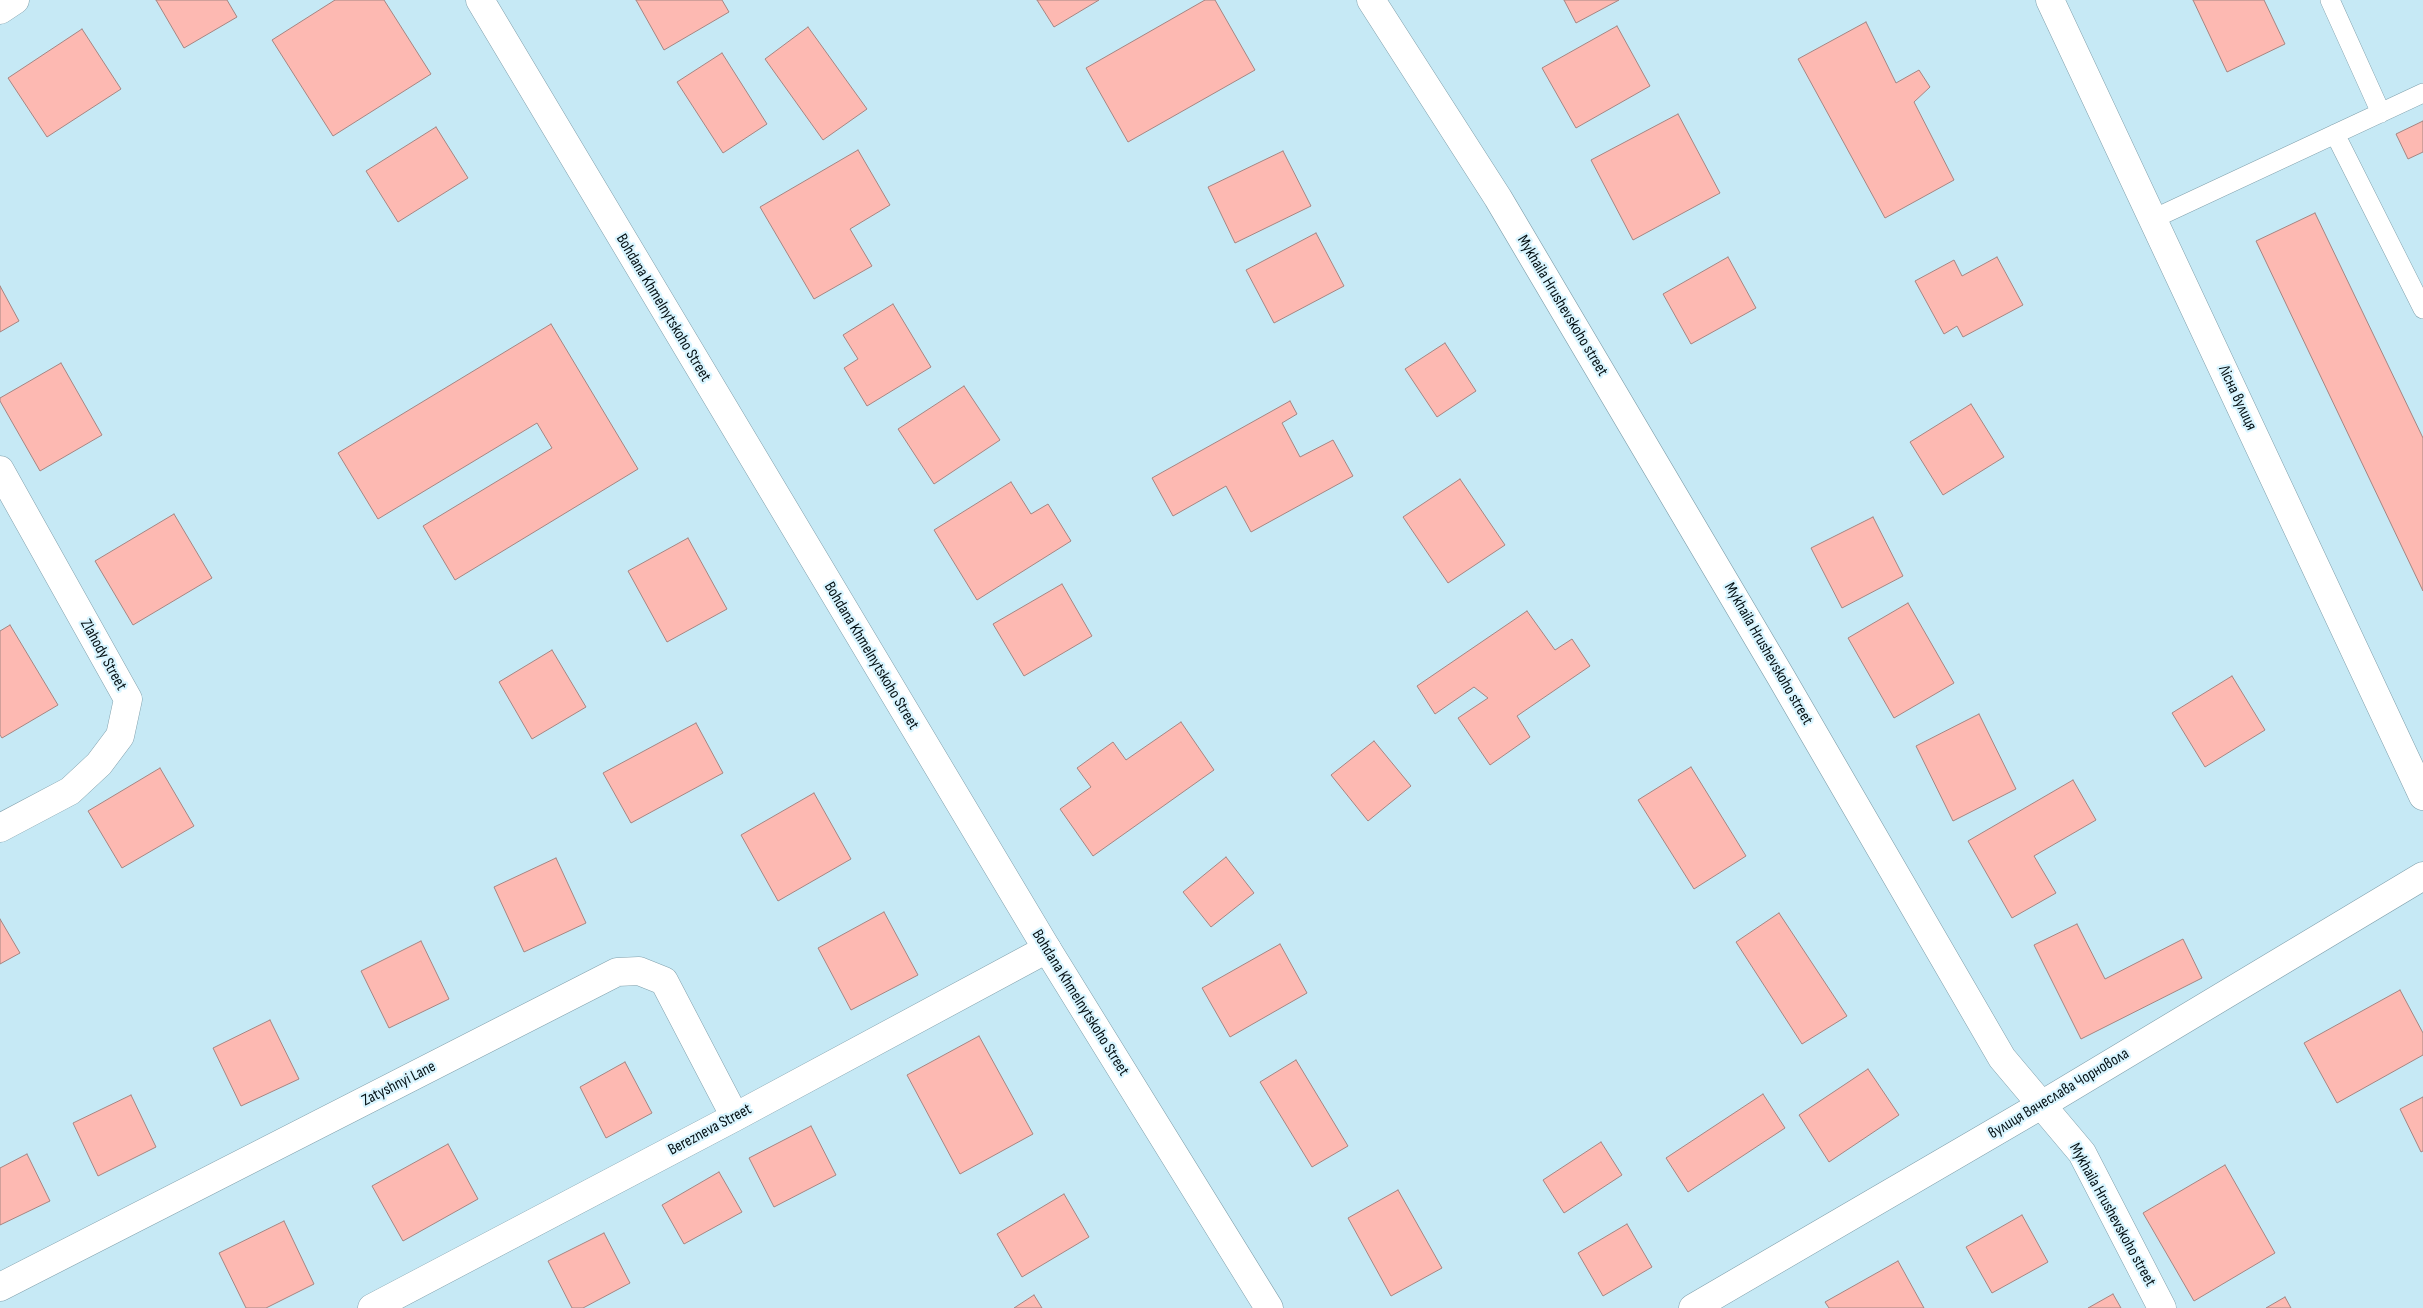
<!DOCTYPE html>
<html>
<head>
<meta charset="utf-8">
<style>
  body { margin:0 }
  canvas { display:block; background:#c6e9f5 }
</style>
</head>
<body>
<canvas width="2423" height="1308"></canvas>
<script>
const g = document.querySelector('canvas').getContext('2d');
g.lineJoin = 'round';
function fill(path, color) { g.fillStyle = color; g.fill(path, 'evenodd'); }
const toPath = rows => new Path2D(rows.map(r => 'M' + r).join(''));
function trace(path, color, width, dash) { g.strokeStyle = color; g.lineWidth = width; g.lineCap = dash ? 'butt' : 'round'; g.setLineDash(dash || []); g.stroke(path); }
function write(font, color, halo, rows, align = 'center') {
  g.font = font + ' "Sofia Sans Condensed",sans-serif'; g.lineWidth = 4.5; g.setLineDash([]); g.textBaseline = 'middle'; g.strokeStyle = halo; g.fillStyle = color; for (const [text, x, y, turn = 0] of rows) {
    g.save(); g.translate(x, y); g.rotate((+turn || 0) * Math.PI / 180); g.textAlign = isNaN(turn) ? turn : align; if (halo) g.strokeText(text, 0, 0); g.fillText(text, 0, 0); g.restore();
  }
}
const building = toPath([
  [156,0,227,0,237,17,184,48,156,0],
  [335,0,384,0,431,74,333,136,272,40,335,0],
  [636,0,722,0,729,12,664,50,636,0],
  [1037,0,1099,0,1054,27,1037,0],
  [1205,0,1215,0,1255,70,1128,142,1086,68,1205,0],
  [1564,0,1619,0,1576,23,1564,0],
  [2193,0,2264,0,2285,44,2227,72,2193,0],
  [1866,22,1896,83,1919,70,1930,87,1914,102,1954,180,1885,218,1798,59,1866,22],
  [1617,26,1650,86,1576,128,1542,68,1617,26],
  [808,27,867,109,823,140,765,59,808,27],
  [82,29,121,89,47,137,8,78,82,29],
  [722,53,767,124,723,153,677,82,722,53],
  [1678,114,1720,193,1633,240,1591,160,1678,114],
  [2423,121,2423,152,2408,159,2396,134,2423,121],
  [436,127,468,178,398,222,366,171,436,127],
  [858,150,890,205,850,229,872,266,814,299,760,207,858,150],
  [1283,151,1311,206,1235,243,1208,187,1283,151],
  [2315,213,2423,438,2423,591,2256,241,2315,213],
  [1316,233,1344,286,1274,323,1246,270,1316,233],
  [1728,257,1756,308,1691,344,1663,294,1728,257],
  [1997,257,2023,305,1963,337,1957,326,1944,334,1915,281,1954,260,1962,276,1997,257],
  [0,286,19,321,0,332,0,286],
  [893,304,931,367,867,406,844,368,858,359,843,335,893,304],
  [551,324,638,469,455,580,423,526,552,448,537,423,378,519,338,453,551,324],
  [1445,343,1476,391,1437,417,1405,369,1445,343],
  [61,363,102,435,40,471,0,401,0,398,61,363],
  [964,386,1000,440,934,484,898,429,964,386],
  [1290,401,1297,414,1282,423,1300,457,1333,440,1353,476,1251,532,1226,486,1173,516,1152,478,1290,401],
  [1971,404,2004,457,1943,495,1910,442,1971,404],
  [1460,479,1505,545,1448,583,1403,517,1460,479],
  [1011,482,1031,514,1048,504,1071,541,977,600,934,530,1011,482],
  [174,514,212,578,133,625,95,561,174,514],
  [1873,517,1903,576,1842,608,1811,548,1873,517],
  [688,538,727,609,667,642,628,571,688,538],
  [1062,584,1092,636,1024,676,993,624,1062,584],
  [1908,603,1954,683,1894,718,1848,638,1908,603],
  [1527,611,1555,650,1572,639,1590,666,1517,716,1530,737,1490,765,1458,718,1488,698,1474,687,1435,714,1417,686,1527,611],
  [10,625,58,705,2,738,0,735,0,631,10,625],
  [552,650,586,707,532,739,499,682,552,650],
  [2232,676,2265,730,2205,767,2172,713,2232,676],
  [1979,714,2016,789,1953,821,1916,746,1979,714],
  [1181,722,1214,770,1093,856,1060,809,1091,787,1077,768,1113,742,1126,760,1181,722],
  [696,723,723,773,631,823,603,773,696,723],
  [1374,741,1411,786,1368,821,1331,775,1374,741],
  [1691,767,1746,856,1694,889,1638,800,1691,767],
  [160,768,194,826,122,868,88,811,160,768],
  [2073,780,2096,820,2034,856,2056,893,2012,918,1968,841,2073,780],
  [814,793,851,859,778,901,741,835,814,793],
  [1226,857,1254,893,1211,927,1183,892,1226,857],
  [556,858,586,923,524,952,494,887,556,858],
  [884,912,918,975,851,1010,818,948,884,912],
  [1779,913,1847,1016,1802,1044,1736,942,1779,913],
  [0,919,20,953,0,964,0,919],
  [2077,924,2105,979,2183,939,2202,978,2081,1039,2034,945,2077,924],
  [421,941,449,999,389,1028,361,971,421,941],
  [1280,944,1307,993,1230,1037,1202,988,1280,944],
  [2400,990,2423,1033,2423,1055,2337,1103,2304,1043,2400,990],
  [270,1020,299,1079,241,1106,213,1048,270,1020],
  [979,1036,1033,1134,960,1174,907,1075,979,1036],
  [1296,1060,1348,1146,1312,1167,1260,1082,1296,1060],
  [625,1062,652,1113,606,1138,580,1087,625,1062],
  [1868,1069,1899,1115,1829,1162,1799,1115,1868,1069],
  [1763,1094,1785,1128,1688,1192,1666,1158,1763,1094],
  [131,1095,156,1147,98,1176,73,1123,131,1095],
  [2423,1097,2423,1151,2421,1152,2400,1109,2423,1097],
  [811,1126,836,1175,774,1207,749,1158,811,1126],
  [1601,1142,1622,1175,1564,1213,1543,1180,1601,1142],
  [448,1144,478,1199,403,1241,372,1186,448,1144],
  [27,1154,50,1201,0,1225,0,1168,27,1154],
  [2225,1165,2275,1253,2194,1301,2143,1213,2225,1165],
  [719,1172,742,1212,684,1244,662,1205,719,1172],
  [1398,1190,1442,1268,1391,1296,1348,1218,1398,1190],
  [1064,1194,1089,1237,1022,1277,997,1234,1064,1194],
  [2022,1215,2048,1262,1992,1293,1966,1247,2022,1215],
  [284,1221,314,1284,266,1308,246,1308,219,1253,284,1221],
  [1627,1224,1652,1267,1603,1296,1578,1253,1627,1224],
  [604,1233,630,1283,583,1308,572,1308,548,1261,604,1233],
  [1898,1261,1924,1308,1829,1308,1825,1302,1898,1261],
  [2113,1294,2121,1308,2088,1308,2113,1294],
  [1034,1295,1042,1308,1014,1308,1034,1295],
  [2285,1297,2291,1308,2266,1308,2285,1297]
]);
const service = toPath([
  [2330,0,2381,113],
  [2335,134,2423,309],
  [2153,219,2423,93]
]);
const minor = toPath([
  [1371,0,1498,198,1781,677,2002,1058,2082,1153,2162,1308],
  [0,10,15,0],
  [0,470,128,699,120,736,99,764,70,791,0,828],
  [0,1287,617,972,639,971,664,981,735,1117],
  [372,1308,735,1117,1047,949]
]);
const secondary = toPath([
  [480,0,1047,949,1269,1308],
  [2050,0,2423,796],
  [1693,1308,2043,1104,2423,876]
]);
const streetNames = [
  ["Mykhaila Hrushevskoho street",1562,306,59],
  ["Bohdana Khmelnytskoho Street",663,308,59],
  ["Лісна вулиця",2237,398,65],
  ["Mykhaila Hrushevskoho street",1768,654,60],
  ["Zlahody Street",103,655,61],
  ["Bohdana Khmelnytskoho Street",871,656,59],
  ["Bohdana Khmelnytskoho Street",1080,1003,58],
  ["Zatyshnyi Lane",399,1084,-27],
  ["вулиця Вячеслава Чорновола",2059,1094,-31],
  ["Berezneva Street",710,1130,-28],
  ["Mykhaila Hrushevskoho street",2112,1215,61]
];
fill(building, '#fdb9b2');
trace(building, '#a58582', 1);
trace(service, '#80a0ac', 20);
trace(minor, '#80a0ac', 29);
trace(secondary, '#80a0ac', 29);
trace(service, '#fff', 19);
trace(minor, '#fff', 28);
trace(secondary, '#fff', 28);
write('16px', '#041014', '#d9f5ff', streetNames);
</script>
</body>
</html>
